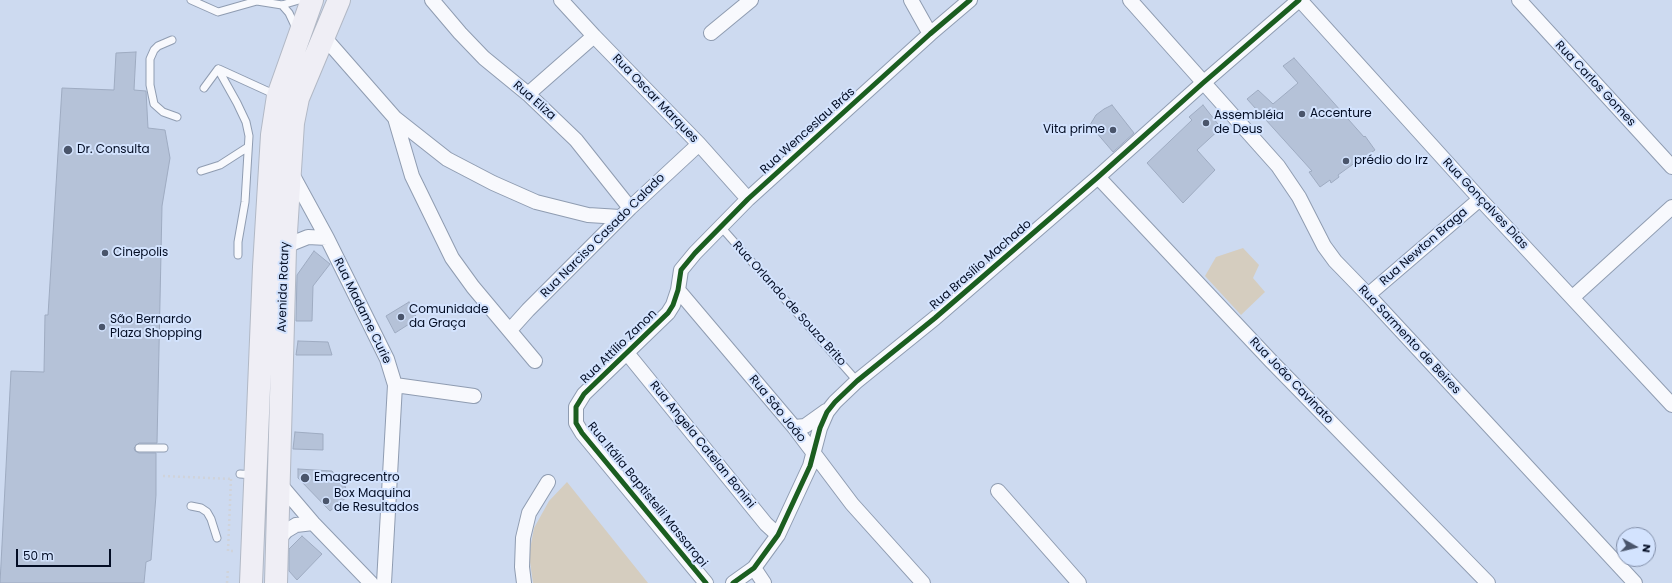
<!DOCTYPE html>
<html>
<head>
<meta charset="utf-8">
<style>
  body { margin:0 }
  #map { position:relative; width:1672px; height:583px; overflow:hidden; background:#cddaf0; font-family:Poppins,sans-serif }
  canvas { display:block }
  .north { position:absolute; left:1616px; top:527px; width:40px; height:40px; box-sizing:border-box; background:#d3e3fe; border:1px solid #808da7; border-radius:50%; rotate:98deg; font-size:11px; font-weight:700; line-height:16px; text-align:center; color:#030d24 }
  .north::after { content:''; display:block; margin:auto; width:14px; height:18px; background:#4a556b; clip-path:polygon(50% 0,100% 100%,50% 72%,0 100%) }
  .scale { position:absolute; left:16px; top:549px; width:95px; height:18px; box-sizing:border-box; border:2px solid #030d24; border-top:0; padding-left:5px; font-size:12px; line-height:14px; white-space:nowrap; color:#030d24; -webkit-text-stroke:3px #d3e3fe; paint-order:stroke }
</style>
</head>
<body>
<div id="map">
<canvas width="1672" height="583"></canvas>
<div class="north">N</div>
<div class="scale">50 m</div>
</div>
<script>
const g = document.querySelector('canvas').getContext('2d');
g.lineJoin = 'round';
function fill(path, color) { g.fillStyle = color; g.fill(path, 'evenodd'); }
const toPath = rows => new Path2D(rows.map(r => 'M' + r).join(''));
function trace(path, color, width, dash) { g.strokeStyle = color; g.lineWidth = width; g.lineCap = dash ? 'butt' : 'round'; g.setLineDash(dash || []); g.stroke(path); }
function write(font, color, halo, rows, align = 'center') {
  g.font = font + ' Poppins,sans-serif'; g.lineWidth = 4; g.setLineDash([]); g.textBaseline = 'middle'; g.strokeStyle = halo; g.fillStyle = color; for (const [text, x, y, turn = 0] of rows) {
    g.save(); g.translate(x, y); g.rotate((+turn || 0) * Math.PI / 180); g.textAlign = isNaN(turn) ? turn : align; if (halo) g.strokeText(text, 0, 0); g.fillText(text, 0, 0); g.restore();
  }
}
const green = toPath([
  [1243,248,1259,265,1253,278,1265,292,1241,315,1205,276,1216,257],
  [567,482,648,583,533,583,529,555,534,528,549,501]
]);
const building = toPath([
  [136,52,134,90,146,91,148,128,165,130,170,158,162,206,157,443,139,443,134,448,135,451,139,453,156,453,156,495,151,560,146,562,144,583,0,583,11,371,44,372,45,315,48,315,62,88,114,90,116,53,136,52],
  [1294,58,1364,137,1365,136,1375,150,1365,157,1366,159,1358,165,1356,162,1338,175,1339,177,1331,183,1330,180,1320,187,1309,172,1312,171,1247,99,1258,90,1273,104,1298,83,1283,66,1294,58],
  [1112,105,1134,133,1113,152,1090,125,1096,115,1104,109,1112,105],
  [1203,105,1221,128,1197,150,1215,170,1183,203,1147,163,1192,120,1189,117,1203,105],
  [314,251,330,264,313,286,312,321,296,321,297,275,314,251],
  [409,302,417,319,395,333,386,316,409,302],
  [298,341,328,342,332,355,296,355,298,341],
  [295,432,323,434,323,450,293,449,295,432],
  [298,469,332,471,345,486,348,496,330,511,298,478,298,469],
  [302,536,322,554,297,580,289,571,289,549,302,536]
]);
const path = toPath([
  [163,476,233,479],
  [231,479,228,551,235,551],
  [227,583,228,568]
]);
const service = toPath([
  [191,0,218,12,257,1,282,5,299,0],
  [282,5,289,13,296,28],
  [172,40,158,46,154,50,150,59,150,85,154,104,163,112,177,117],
  [218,69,237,103,246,122,249,136,245,202,238,242,238,255],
  [219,69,276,95],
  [204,88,218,69],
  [201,171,220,165,248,147],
  [721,227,857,381],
  [139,448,164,448],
  [240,474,254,475],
  [191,506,201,508,207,512,211,519,217,538]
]);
const minor = toPath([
  [432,0,460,33,484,58,528,94,576,140,630,208],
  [561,0,594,36,699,144,748,199],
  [911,0,930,34],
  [1130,0,1278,166,1299,197,1324,246,1335,261,1368,295,1635,583],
  [1300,0,1480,199,1672,405],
  [1519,0,1672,167],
  [711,33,751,0],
  [324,37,395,118,447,159,493,183,536,202,588,215,620,217],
  [528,94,594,36],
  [395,118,412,176,452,258,473,287,535,361],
  [291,172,327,238,387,359,395,385,384,583],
  [1098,177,1271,361,1488,583],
  [281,251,293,243,308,237,327,238],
  [678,290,794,427,852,504,923,583],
  [1368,295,1480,199],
  [1573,297,1672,207],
  [510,330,528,310,630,208,699,144],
  [627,353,766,524,778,535],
  [395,385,474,396],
  [794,427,805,426,826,411],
  [278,482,313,523,371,583],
  [998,491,1079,583],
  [276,542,286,531,296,525,313,523],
  [754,568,764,583],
  [524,583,522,567,523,538,529,513,548,482],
  [706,583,582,433,576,423,576,407,584,394,668,313,673,305,678,290,681,270,695,253,748,199,930,34,970,0],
  [733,583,754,568,778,535,810,466,820,428,827,412,835,402,857,381,935,318,1098,177,1203,83,1299,0]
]);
const primary = toPath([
  [251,583,264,267,272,135,278,96,312,0],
  [276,583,285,248,293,123,298,98,339,0]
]);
const cycleway = toPath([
  [706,583,582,433,576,423,576,407,584,394,668,313,673,305,678,290,681,270,695,253,748,199,930,34,970,0],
  [733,583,754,568,778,535,810,466,820,428,827,412,835,402,857,381,935,318,1098,177,1203,83,1299,0]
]);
const markers = [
  [1302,114,4,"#4a556b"],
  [1206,123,4,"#4a556b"],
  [1113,130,4,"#4a556b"],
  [68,150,5,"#4a556b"],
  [1346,161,4,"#4a556b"],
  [105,253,4,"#4a556b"],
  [401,317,4,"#4a556b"],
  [102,327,4,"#4a556b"],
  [305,478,5,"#4a556b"],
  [326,501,4,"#4a556b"]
];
const streetNames = [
  ["Rua Carlos Gomes",1595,84,47],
  ["Rua Oscar Marques",655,99,46],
  ["Rua Eliza",534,101,41],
  ["Rua Wenceslau Brás",808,131,-42],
  ["Rua Gonçalves Dias",1485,204,47],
  ["Rua Narciso Casado Calado",603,236,-45],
  ["Rua Newton Braga",1424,247,-41],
  ["Rua Brasílio Machado",981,265,-41],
  ["Avenida Rotary",284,287,-88],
  ["Rua Orlando de Souza Brito",789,304,48],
  ["Rua Madame Curie",362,311,64],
  ["Rua Sarmento de Beires",1409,340,47],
  ["Rua Attílio Zanon",619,347,-44],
  ["Rua João Cavinato",1291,381,46],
  ["Rua São João",777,409,51],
  ["Rua Angela Catelan Bonini",702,445,51],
  ["Rua Itália Baptistelli Massaropi",647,495,51]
];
const poiNames = [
  ["Accenture",1310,114],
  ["Assembléia",1214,116],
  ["de Deus",1214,130],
  ["Vita prime",1105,130,"right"],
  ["Dr. Consulta",77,150],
  ["prédio do lrz",1354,161],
  ["Cinepolis",113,253],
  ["Comunidade",409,310],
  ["da Graça",409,324],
  ["São Bernardo",110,320],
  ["Plaza Shopping",110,334],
  ["Emagrecentro",314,478],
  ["Box Maquina",334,494],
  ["de Resultados",334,508]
];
fill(green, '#d5cdbf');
fill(building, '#b5c2d8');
trace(building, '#9eabc1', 1);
trace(service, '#8f9cb1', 9);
trace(minor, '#8f9cb1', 16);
trace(primary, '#b1b8c5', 24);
trace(path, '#d0d3da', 2.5, [2, 3]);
trace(service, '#f8f9fd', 7);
trace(minor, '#f8f9fd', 14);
trace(primary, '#efeef5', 22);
trace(cycleway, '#1b5e20', 5);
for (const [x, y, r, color] of markers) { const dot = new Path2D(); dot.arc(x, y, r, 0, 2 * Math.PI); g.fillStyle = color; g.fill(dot); trace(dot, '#d3e3fe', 1.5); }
write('12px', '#030d24', '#d3e3fe', streetNames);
write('12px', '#030d24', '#d3e3fe', poiNames, 'left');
</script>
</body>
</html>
